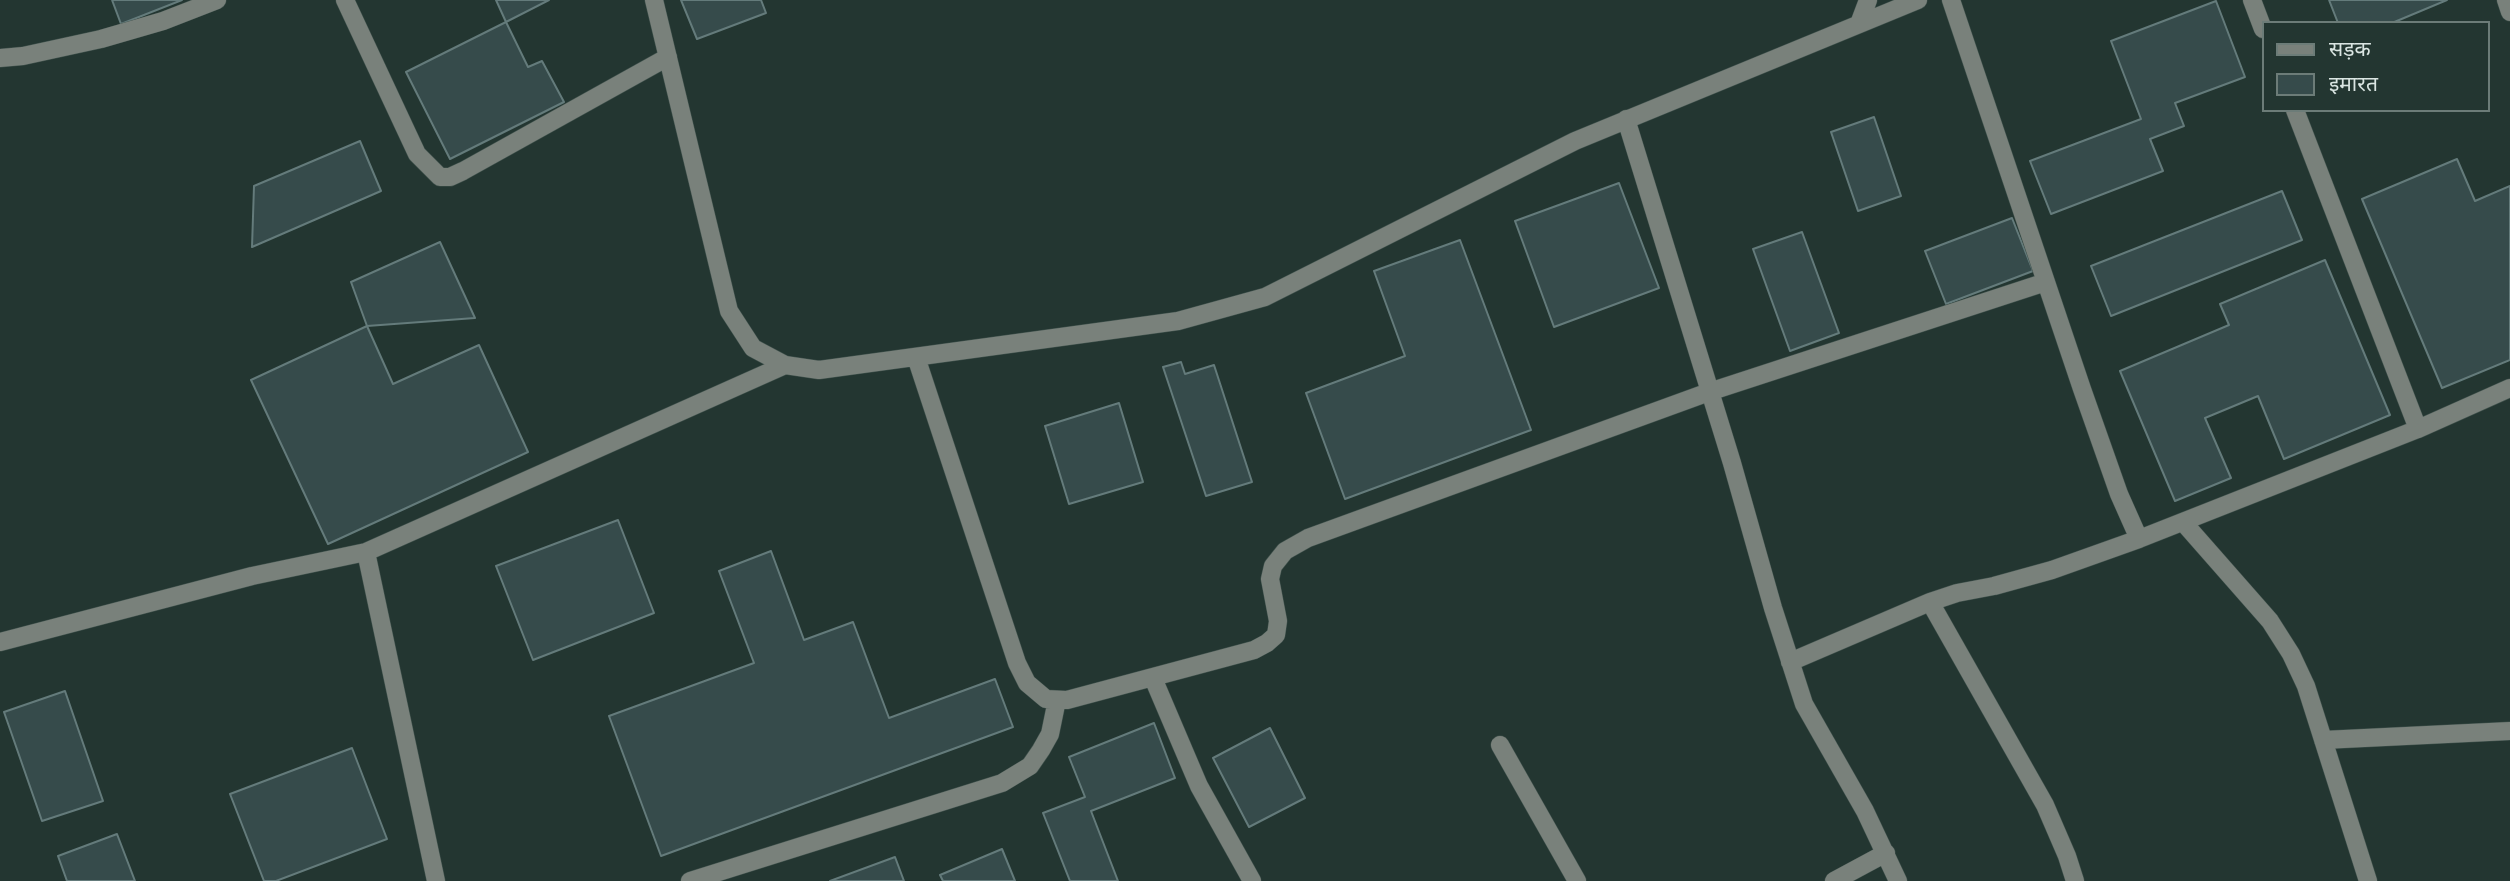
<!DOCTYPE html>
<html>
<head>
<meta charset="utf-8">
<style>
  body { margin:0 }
  #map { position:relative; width:2510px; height:881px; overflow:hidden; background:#233631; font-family:"Source Sans 3","Noto Sans Devanagari",sans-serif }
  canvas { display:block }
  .legend { position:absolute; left:2262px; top:21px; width:228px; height:91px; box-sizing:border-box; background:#233631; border:2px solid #6c7c78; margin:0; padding:9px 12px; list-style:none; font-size:21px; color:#dae5e2 }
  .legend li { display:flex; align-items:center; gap:14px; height:35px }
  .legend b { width:35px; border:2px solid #6c7c78 }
</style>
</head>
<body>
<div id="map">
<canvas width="2510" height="881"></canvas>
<ul class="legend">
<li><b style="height:9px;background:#79817b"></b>सड़क</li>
<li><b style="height:19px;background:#364b4b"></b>इमारत</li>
</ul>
</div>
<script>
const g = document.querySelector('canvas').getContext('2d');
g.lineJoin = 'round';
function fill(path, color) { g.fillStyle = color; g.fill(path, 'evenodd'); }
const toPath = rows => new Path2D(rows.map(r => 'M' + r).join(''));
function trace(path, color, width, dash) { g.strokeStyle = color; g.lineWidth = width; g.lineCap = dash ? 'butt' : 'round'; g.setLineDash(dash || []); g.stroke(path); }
const building = toPath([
  [112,0,182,0,121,24,112,0],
  [496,0,549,0,506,22,496,0],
  [681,0,761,0,766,13,697,39,681,0],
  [2329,0,2447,0,2392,23,2338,23,2329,0],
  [2216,1,2245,77,2175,103,2184,126,2150,139,2163,171,2051,214,2030,161,2141,119,2111,41,2216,1],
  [506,22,528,67,542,61,564,102,450,159,406,72,506,22],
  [1874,117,1901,196,1858,211,1831,132,1874,117],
  [360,141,381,191,252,247,254,186,360,141],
  [2457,159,2475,201,2510,186,2510,360,2442,388,2362,199,2457,159],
  [1619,183,1659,288,1554,327,1515,221,1619,183],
  [2282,191,2302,240,2111,316,2091,266,2282,191],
  [2012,218,2033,271,1946,304,1925,251,2012,218],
  [1802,232,1839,333,1790,351,1753,249,1802,232],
  [1460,240,1531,430,1345,499,1306,393,1405,356,1374,271,1460,240],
  [440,242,475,318,367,326,351,282,440,242],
  [2325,260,2390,415,2284,459,2258,396,2205,418,2231,478,2175,501,2120,371,2229,325,2220,304,2325,260],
  [367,326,393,384,479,345,528,452,328,544,251,380,367,326],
  [1181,362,1185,374,1214,365,1252,482,1206,496,1163,367,1181,362],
  [1119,403,1143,482,1069,504,1045,426,1119,403],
  [618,520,654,613,533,660,496,566,618,520],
  [771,551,804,640,853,622,889,718,995,679,1013,727,661,856,609,716,754,663,719,571,771,551],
  [65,691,103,801,42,821,4,712,65,691],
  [1154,723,1175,778,1091,811,1118,881,1070,881,1043,813,1085,797,1069,757,1154,723],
  [1270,728,1305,798,1249,827,1213,758,1270,728],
  [352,748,387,839,276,881,264,881,230,794,352,748],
  [117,834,135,881,67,881,58,856,117,834],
  [1002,849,1015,881,943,881,940,875,1002,849],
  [895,857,904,881,830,881,895,857]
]);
const minor = toPath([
  [345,0,417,154,440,177,450,177,463,171,668,57],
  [654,0,729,311,753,348,785,365,819,370,1178,321,1265,297,1575,141,1918,0],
  [1951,0,2082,389,2119,494,2139,539],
  [2252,0,2263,29],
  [2506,0,2510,12],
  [1859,24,1868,0],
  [0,58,23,56,101,39,163,21,217,0],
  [2295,110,2418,429],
  [1626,119,1732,463,1773,608,1804,704,1865,811,1898,881],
  [916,357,1017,663,1027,683,1046,699,1067,700,1254,650,1267,643,1276,635,1278,621,1270,579,1273,566,1285,551,1308,538,1709,392,2046,282],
  [2183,522,2270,621,2291,654,2306,686,2368,881],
  [366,552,436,881],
  [1930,602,2045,805,2067,856,2075,881],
  [0,642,252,576,366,552,785,365],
  [1790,662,1930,602,1957,593,1994,586,2052,570,2139,539,2418,429,2510,388],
  [1153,678,1199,786,1252,881],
  [2323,740,2510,731],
  [1500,745,1577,881],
  [690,881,1002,783,1030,766,1041,750,1050,734,1057,700],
  [1834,881,1886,853]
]);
fill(building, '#364b4b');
trace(building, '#647b7b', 2);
trace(minor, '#40524d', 19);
trace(minor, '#79817b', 18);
</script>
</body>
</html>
